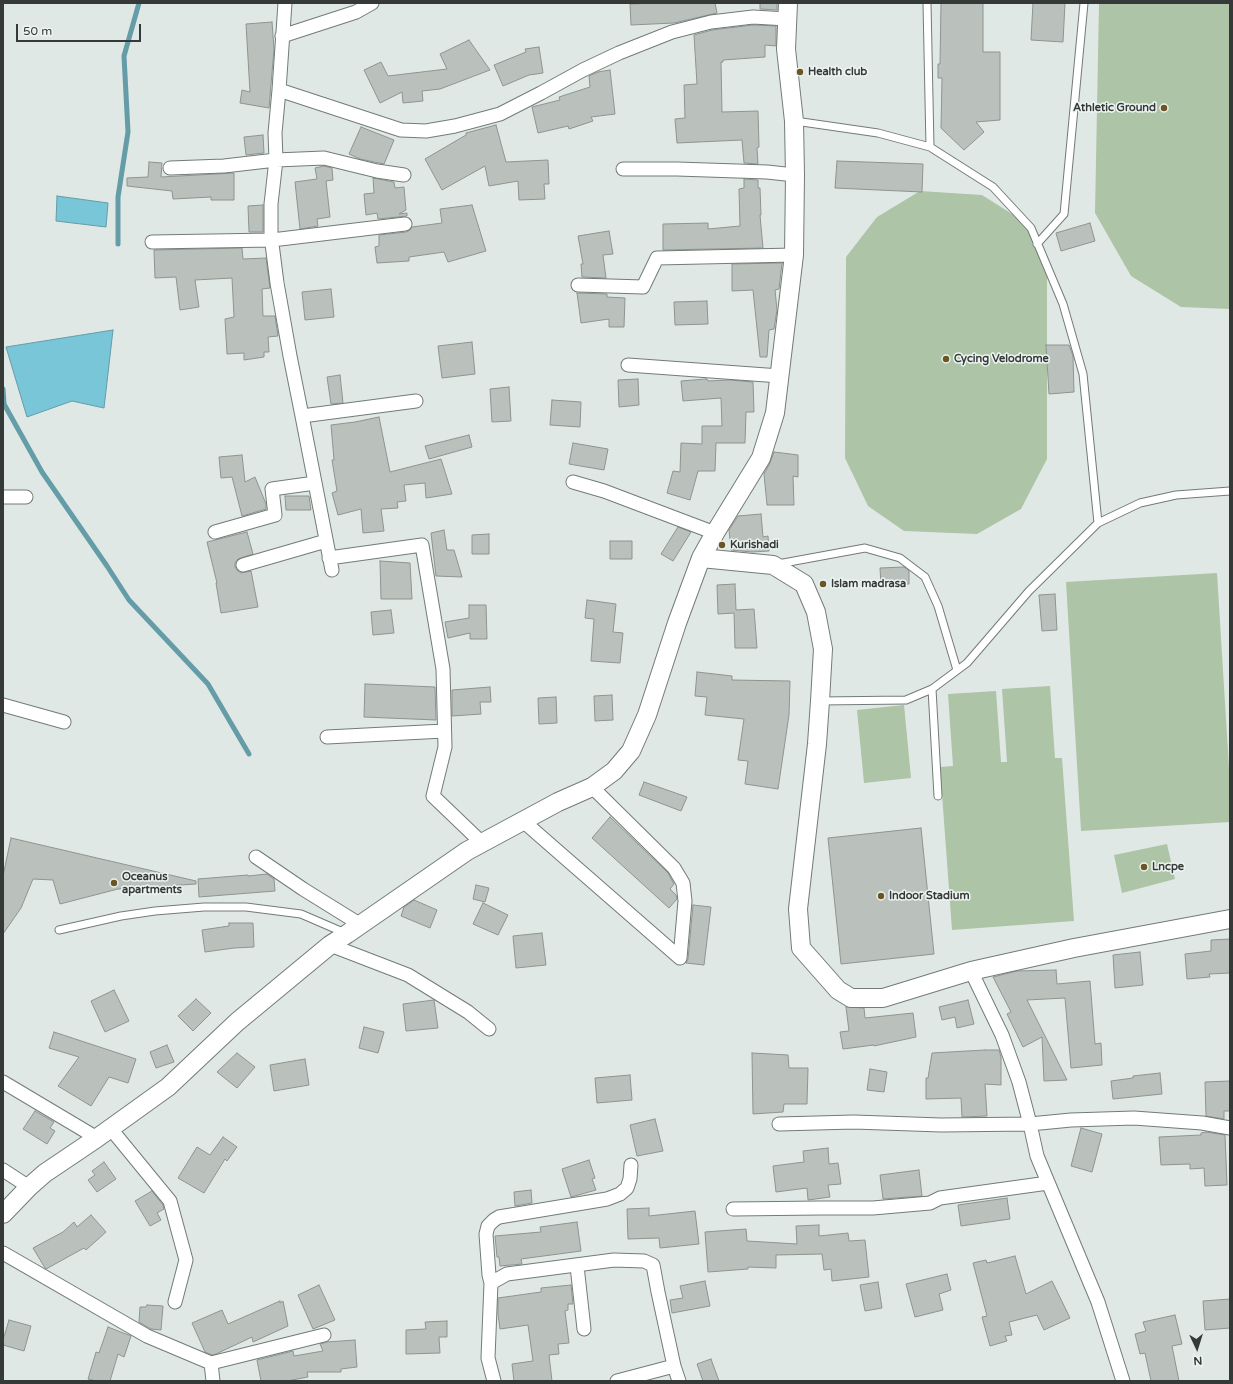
<!DOCTYPE html>
<html>
<head>
<meta charset="utf-8">
<style>
  body { margin:0 }
  #map { position:relative; width:1233px; height:1384px; overflow:hidden; background:#e0e8e5; font-family:"Varela Round",sans-serif }
  canvas { display:block }
  .frame { position:absolute; inset:0; border:4px solid #353938; pointer-events:none }
  .north { position:absolute; left:1177px; top:1328px; width:40px; height:40px; -webkit-text-stroke:3px #edf5f2; paint-order:stroke; rotate:176deg; font-size:11px; font-weight:700; line-height:16px; text-align:center; color:#353938 }
  .north::after { content:''; display:block; margin:auto; width:14px; height:18px; background:#353938; clip-path:polygon(50% 0,100% 100%,50% 72%,0 100%) }
  .scale { position:absolute; left:16px; top:24px; width:125px; height:18px; box-sizing:border-box; border:2px solid #353938; border-top:0; padding-left:5px; font-size:12px; line-height:14px; white-space:nowrap; color:#353938; -webkit-text-stroke:3px #edf5f2; paint-order:stroke }
</style>
</head>
<body>
<div id="map">
<canvas width="1233" height="1384"></canvas>
<div class="frame"></div>
<div class="north">N</div>
<div class="scale">50 m</div>
</div>
<script>
const g = document.querySelector('canvas').getContext('2d');
g.lineJoin = 'round';
function fill(path, color) { g.fillStyle = color; g.fill(path, 'evenodd'); }
const toPath = rows => new Path2D(rows.map(r => 'M' + r).join(''));
function trace(path, color, width, dash) { g.strokeStyle = color; g.lineWidth = width; g.lineCap = dash ? 'butt' : 'round'; g.setLineDash(dash || []); g.stroke(path); }
function write(font, color, halo, rows, align = 'center') {
  g.font = font + ' "Varela Round",sans-serif'; g.lineWidth = 3; g.setLineDash([]); g.textBaseline = 'middle'; g.strokeStyle = halo; g.fillStyle = color; for (const [text, x, y, turn = 0] of rows) {
    g.save(); g.translate(x, y); g.rotate((+turn || 0) * Math.PI / 180); g.textAlign = isNaN(turn) ? turn : align; if (halo) g.strokeText(text, 0, 0); g.fillText(text, 0, 0); g.restore();
  }
}
const green = toPath([
  [1099,3,1230,3,1230,309,1181,307,1131,276,1095,213],
  [920,191,982,195,1020,219,1047,260,1047,459,1021,509,977,534,904,531,868,506,845,458,846,257,877,217],
  [1217,573,1230,784,1230,822,1081,831,1066,582],
  [1050,686,1055,758,1062,758,1074,921,952,930,940,767,953,766,948,694,996,691,1001,762,1007,762,1002,689],
  [904,705,911,778,864,783,857,710],
  [1167,844,1175,879,1122,893,1114,855]
]);
const water = toPath([
  [57,196,108,203,106,227,56,221,57,196],
  [113,330,104,408,72,401,27,417,6,347,113,330]
]);
const stream = toPath([
  [118,244,118,197,128,132,124,56,139,3],
  [3,389,4,404,42,472,107,566,129,600,208,684,249,754]
]);
const building = toPath([
  [656,3,715,3,717,13,674,23,631,25,630,4,656,3],
  [760,3,777,3,777,10,760,9,760,3],
  [941,3,983,3,983,52,1000,52,1000,120,976,122,984,132,964,150,941,128,942,78,938,78,938,64,940,64,941,3],
  [1033,3,1065,3,1063,42,1031,40,1033,3],
  [272,22,274,49,269,108,240,103,242,90,250,92,246,24,272,22],
  [753,25,776,26,776,46,765,45,765,57,723,60,723,62,721,62,722,112,758,111,759,147,757,148,758,164,744,163,742,140,677,143,675,119,685,118,684,85,697,84,694,35,712,30,753,25],
  [469,40,490,70,440,89,422,91,423,101,403,103,402,92,380,103,364,70,381,62,388,76,447,69,440,54,469,40],
  [539,47,543,73,529,75,503,86,494,65,526,52,525,49,539,47],
  [610,70,615,114,591,117,593,121,569,129,568,126,538,133,532,107,560,100,559,97,590,87,589,76,598,72,610,70],
  [496,125,506,162,548,160,549,184,544,184,545,199,519,200,518,181,489,186,485,166,442,190,425,159,466,135,466,133,496,125],
  [361,127,394,140,384,164,360,159,349,154,361,127],
  [263,135,264,153,246,155,244,137,263,135],
  [837,161,923,164,922,192,835,188,837,161],
  [149,162,162,163,161,177,234,173,234,200,211,200,211,197,173,199,172,191,127,186,127,178,148,177,149,162],
  [324,166,332,168,333,180,326,181,330,217,317,219,318,226,300,229,295,182,317,179,315,168,324,166],
  [373,178,394,182,395,188,404,187,406,210,399,214,407,213,407,216,378,219,377,213,366,215,364,194,374,193,373,178],
  [744,179,758,180,758,188,760,188,761,215,760,215,763,248,663,250,663,224,708,223,708,229,740,226,739,189,744,188,744,179],
  [263,205,263,232,249,232,248,206,263,205],
  [472,205,486,251,448,262,444,252,409,257,409,261,377,263,375,247,379,246,379,235,406,232,410,230,412,227,442,223,440,209,472,205],
  [1090,223,1095,241,1061,251,1056,233,1090,223],
  [609,231,613,254,603,255,606,278,582,277,581,264,583,264,578,236,609,231],
  [242,248,243,259,266,258,270,288,262,289,263,316,275,316,278,336,268,337,269,352,264,352,264,357,244,360,244,353,227,354,225,319,234,317,232,278,195,280,199,307,180,310,176,277,155,278,154,250,242,248],
  [782,263,779,289,775,290,777,310,774,329,769,330,767,357,760,357,753,290,732,291,732,264,782,263],
  [331,289,334,317,305,320,302,292,331,289],
  [577,293,607,294,607,297,625,298,624,327,609,327,609,319,581,323,577,293],
  [707,301,708,324,675,325,674,302,707,301],
  [472,342,475,374,442,378,438,346,472,342],
  [1046,345,1069,345,1073,356,1074,392,1049,394,1046,345],
  [340,375,343,403,331,404,327,377,340,375],
  [638,379,639,405,619,407,618,380,638,379],
  [706,379,707,379,708,381,730,380,753,382,754,412,746,412,745,443,716,443,715,471,698,471,690,500,667,493,673,471,680,472,681,443,702,444,702,426,722,426,721,398,683,401,681,381,706,379],
  [509,387,511,421,492,422,490,389,509,387],
  [552,400,581,402,580,427,550,425,552,400],
  [379,417,390,472,441,459,452,494,426,498,425,483,404,485,406,501,397,502,398,508,381,509,384,531,363,533,361,509,338,515,332,493,337,491,332,460,334,460,331,425,355,422,379,417],
  [469,435,472,447,429,459,425,446,469,435],
  [573,443,608,449,604,470,569,464,573,443],
  [774,452,798,455,798,477,793,476,794,505,767,505,764,474,770,463,774,452],
  [242,455,245,482,255,477,266,504,266,509,242,516,232,477,221,478,219,457,242,455],
  [285,496,309,496,311,510,286,510,285,496],
  [761,514,763,537,768,536,769,551,752,552,731,550,729,530,738,516,761,514],
  [678,527,691,532,673,561,661,554,678,527],
  [444,530,447,550,454,550,462,577,436,576,431,533,444,530],
  [247,532,253,554,238,559,235,563,235,567,237,570,241,573,251,571,258,607,221,613,216,583,217,583,207,542,247,532],
  [489,534,489,554,472,554,472,535,489,534],
  [610,541,632,541,632,559,610,559,610,541],
  [380,561,410,563,412,599,381,599,380,561],
  [904,567,909,571,909,584,881,585,880,568,904,567],
  [735,584,736,610,754,609,757,648,735,648,734,613,718,614,717,585,735,584],
  [1055,594,1057,630,1042,631,1039,595,1055,594],
  [587,600,616,604,613,632,623,633,620,663,591,661,594,619,585,618,587,600],
  [469,605,486,605,487,639,470,639,470,633,448,638,445,622,469,618,469,605],
  [391,610,394,633,373,635,371,612,391,610],
  [697,672,732,676,732,680,790,681,789,715,778,789,745,784,748,761,738,760,744,719,705,715,707,697,695,696,697,672],
  [365,684,435,687,436,720,364,717,365,684],
  [490,687,491,702,480,702,481,714,452,716,452,690,490,687],
  [612,695,613,720,595,721,594,696,612,695],
  [556,697,557,723,539,724,538,698,556,697],
  [644,782,687,797,681,811,639,795,644,782],
  [610,817,668,873,674,884,670,889,676,895,677,899,669,908,592,838,610,817],
  [921,828,934,954,841,964,828,838,921,828],
  [11,838,196,881,196,884,118,889,60,904,53,880,33,879,21,908,3,934,3,876,11,838],
  [267,874,274,879,275,891,199,897,198,879,248,875,248,876,267,874],
  [476,885,489,888,485,902,473,899,476,885],
  [414,900,437,910,430,928,401,916,404,907,414,900],
  [483,903,508,915,498,935,473,924,483,903],
  [693,905,711,907,704,965,686,963,688,959,693,905],
  [229,923,253,923,254,947,234,948,205,952,202,930,229,926,229,923],
  [542,933,546,965,516,968,513,936,542,933],
  [1230,939,1230,973,1209,974,1210,977,1187,979,1185,954,1211,951,1211,940,1230,939],
  [1140,952,1143,985,1115,988,1113,955,1140,952],
  [1056,970,1057,984,1090,981,1095,1044,1101,1043,1102,1065,1071,1068,1065,998,1027,1000,1067,1080,1044,1081,1042,1037,1023,1047,1007,1014,1011,1012,993,977,1017,971,1056,970],
  [114,990,129,1021,105,1032,91,1001,114,990],
  [196,999,211,1013,193,1031,178,1016,196,999],
  [434,1000,438,1028,406,1031,403,1004,434,1000],
  [968,1000,974,1024,957,1028,955,1017,942,1020,939,1007,968,1000],
  [846,1007,864,1008,865,1018,913,1013,916,1037,874,1046,874,1045,843,1049,840,1032,849,1031,846,1007],
  [364,1027,384,1032,378,1053,359,1048,364,1027],
  [54,1032,136,1059,128,1083,109,1077,91,1106,58,1086,79,1057,49,1048,54,1032],
  [167,1045,174,1062,156,1068,150,1052,167,1045],
  [985,1050,999,1050,1001,1057,1001,1085,985,1084,987,1116,962,1117,961,1098,926,1099,926,1078,928,1078,932,1053,985,1050],
  [237,1053,255,1067,237,1088,217,1072,237,1053],
  [752,1053,788,1055,789,1068,808,1068,807,1104,784,1104,783,1112,753,1114,752,1053],
  [305,1059,309,1085,274,1091,270,1065,305,1059],
  [870,1069,887,1072,884,1092,867,1090,870,1069],
  [1160,1073,1162,1094,1113,1099,1111,1081,1133,1078,1133,1076,1160,1073],
  [630,1075,632,1100,597,1103,595,1078,630,1075],
  [1230,1081,1230,1111,1224,1111,1224,1119,1206,1116,1205,1082,1230,1081],
  [35,1111,54,1122,50,1128,55,1131,47,1144,23,1129,35,1111],
  [655,1119,663,1151,637,1156,630,1125,655,1119],
  [1081,1128,1102,1134,1092,1172,1071,1166,1081,1128],
  [1206,1132,1225,1135,1227,1185,1205,1186,1204,1168,1190,1169,1190,1164,1161,1165,1159,1137,1201,1135,1201,1133,1206,1132],
  [223,1137,237,1147,227,1161,225,1159,204,1193,178,1178,197,1147,210,1155,223,1137],
  [828,1148,829,1164,838,1163,841,1184,828,1185,830,1197,808,1200,807,1188,776,1192,773,1166,804,1162,803,1151,828,1148],
  [589,1160,595,1178,592,1179,596,1190,571,1197,562,1169,589,1160],
  [104,1162,116,1179,97,1192,88,1180,95,1175,92,1171,104,1162],
  [919,1170,922,1196,883,1199,880,1175,919,1170],
  [531,1190,532,1203,515,1206,514,1192,531,1190],
  [152,1191,163,1205,164,1209,157,1213,161,1220,150,1226,135,1201,152,1191],
  [1007,1198,1010,1219,961,1226,958,1205,1007,1198],
  [649,1208,649,1216,695,1211,699,1244,660,1248,659,1238,628,1239,627,1209,649,1208],
  [91,1215,106,1232,86,1250,84,1248,46,1269,45,1268,33,1248,63,1232,74,1222,77,1227,91,1215],
  [577,1222,581,1251,521,1259,522,1264,500,1266,499,1257,497,1257,495,1236,541,1232,540,1227,577,1222],
  [819,1225,819,1236,848,1233,849,1241,865,1240,869,1277,832,1281,831,1269,824,1270,822,1254,776,1255,776,1268,748,1267,748,1269,708,1272,705,1232,746,1229,747,1241,797,1244,796,1226,819,1225],
  [1015,1256,1026,1294,1052,1281,1070,1318,1044,1330,1037,1315,1009,1322,1012,1335,1005,1336,1007,1341,990,1346,982,1317,987,1316,973,1263,986,1260,987,1263,1015,1256],
  [947,1274,951,1290,939,1294,943,1310,915,1317,906,1284,947,1274],
  [705,1281,710,1306,672,1313,670,1300,683,1298,680,1286,705,1281],
  [878,1282,882,1308,865,1311,860,1285,878,1282],
  [319,1285,335,1320,313,1329,298,1295,319,1285],
  [571,1285,573,1304,568,1304,568,1310,565,1311,569,1343,558,1344,559,1354,549,1355,552,1381,514,1381,512,1364,533,1361,528,1325,500,1329,498,1314,498,1298,541,1292,541,1288,571,1285],
  [1230,1299,1230,1328,1205,1330,1203,1301,1230,1299],
  [280,1301,280,1303,283,1301,288,1326,253,1342,252,1337,216,1354,212,1355,205,1352,192,1323,222,1310,228,1324,280,1301],
  [147,1305,163,1306,161,1330,151,1329,139,1322,140,1307,146,1307,147,1305],
  [1175,1315,1182,1344,1172,1346,1179,1381,1151,1381,1145,1353,1140,1354,1135,1334,1146,1331,1143,1322,1175,1315],
  [9,1320,31,1326,24,1351,3,1345,3,1340,9,1320],
  [447,1321,447,1337,439,1337,440,1353,406,1354,406,1330,426,1329,425,1322,447,1321],
  [108,1327,131,1336,124,1357,118,1354,110,1381,96,1381,88,1379,96,1352,99,1353,108,1327],
  [355,1340,357,1367,341,1369,341,1372,307,1372,308,1377,287,1381,261,1381,257,1360,293,1351,294,1356,323,1351,320,1344,327,1342,355,1340],
  [711,1359,719,1381,703,1381,697,1364,711,1359]
]);
const lane = toPath([
  [927,3,930,147],
  [795,121,878,133,930,147,993,187,1031,228,1063,304,1083,374,1098,523],
  [1037,244,1064,214,1084,3],
  [778,564,865,548,900,558,925,577,938,606,957,670],
  [932,689,938,796],
  [820,701,906,700,932,689,967,663,1029,591,1098,523,1140,503,1176,495,1230,491],
  [59,930,121,916,155,911,204,907,246,907,301,914,345,933]
]);
const street = toPath([
  [282,36,356,12,372,3],
  [279,90,285,3],
  [170,168,224,166,276,160,324,158,377,171,404,175],
  [623,169,677,169,767,172,795,175],
  [152,242,272,240,405,224],
  [578,285,643,287,657,258,794,255],
  [628,365,780,376],
  [416,401,302,416,290,356,277,283,271,236,271,204,276,160,275,133,279,90,401,130,426,131,455,126,500,114,541,93,583,70,619,53,672,32,711,22,753,17,787,19],
  [302,416,332,570],
  [573,482,604,491,715,533],
  [3,497,26,497],
  [215,532,275,515,272,489,315,483],
  [329,558,422,545,443,669,445,747,433,796,481,842],
  [243,565,326,541],
  [3,705,64,722],
  [327,737,444,731],
  [592,787,674,868,683,883,685,901,680,958],
  [523,821,680,958],
  [256,857,303,889,361,925],
  [330,945,408,975,468,1012,489,1029],
  [971,971,1002,1035,1019,1082,1030,1124,1037,1156,1098,1302,1123,1381],
  [3,1082,97,1138],
  [779,1124,854,1122,941,1125,1030,1124,1071,1120,1134,1118,1202,1123,1230,1128],
  [111,1129,170,1201,186,1260,175,1302],
  [631,1165,630,1179,627,1188,620,1194,607,1199,499,1217,494,1220,488,1226,486,1234,489,1275,491,1283,507,1274,614,1260,644,1261,653,1265,658,1292,674,1366],
  [3,1170,29,1187],
  [733,1209,821,1208,873,1208,930,1203,940,1198,1048,1183],
  [3,1253,147,1336,211,1363,324,1335],
  [577,1266,584,1329],
  [491,1283,488,1358,494,1381],
  [211,1363,213,1381],
  [617,1381,674,1366,679,1381]
]);
const secondary = toPath([
  [701,558,773,565,804,584,816,612,823,649,820,701,817,744,798,909,801,948,838,990,851,998,883,998,971,971,1074,948,1230,919],
  [3,1214,29,1187,45,1173,97,1138,168,1087,237,1022,330,945,347,934,467,851,558,802,592,787,614,771,631,751,647,715,677,623,701,558,715,533,761,458,775,413,794,255,795,175,794,121,786,49,788,3]
]);
const markers = [
  [800,72,4,"#6b5524"],
  [1164,108,4,"#6b5524"],
  [946,359,4,"#6b5524"],
  [722,545,4,"#6b5524"],
  [823,584,4,"#6b5524"],
  [1144,867,4,"#6b5524"],
  [114,883,4,"#6b5524"],
  [881,896,4,"#6b5524"]
];
const poiNames = [
  ["Health club",808,72],
  ["Athletic Ground",1156,108,"right"],
  ["Cycing Velodrome",954,359],
  ["Kurishadi",730,545],
  ["Islam madrasa",831,584],
  ["Lncpe",1152,867],
  ["Oceanus",122,877],
  ["apartments",122,890],
  ["Indoor Stadium",889,896]
];
fill(green, '#adc4a7');
fill(water, '#78c6d7');
trace(water, '#649ca7', 1);
trace(stream, '#649ca7', 5);
fill(building, '#bac1bd');
trace(building, '#8e9490', 1);
trace(lane, '#737b78', 9);
trace(street, '#737b78', 15);
trace(secondary, '#737b78', 20);
trace(lane, '#fff', 7);
trace(street, '#fff', 13);
trace(secondary, '#fff', 18);
for (const [x, y, r, color] of markers) { const dot = new Path2D(); dot.arc(x, y, r, 0, 2 * Math.PI); g.fillStyle = color; g.fill(dot); trace(dot, '#edf5f2', 1.5); }
write('bold 11px', '#353938', '#edf5f2', poiNames, 'left');
</script>
</body>
</html>
